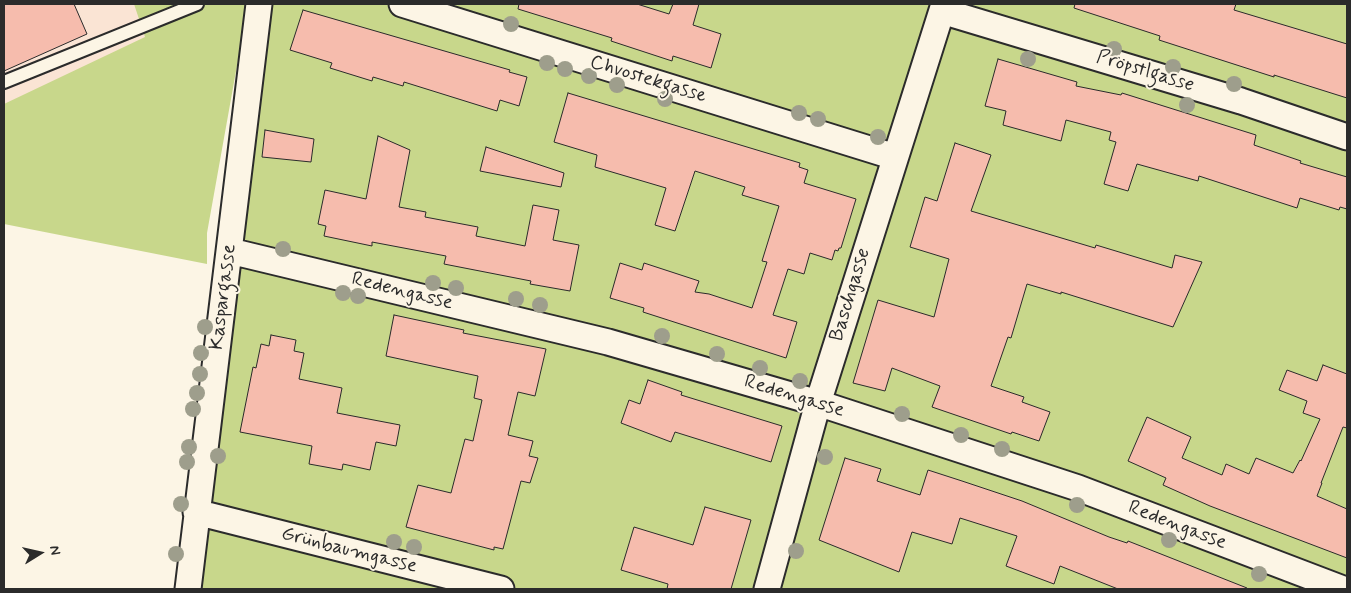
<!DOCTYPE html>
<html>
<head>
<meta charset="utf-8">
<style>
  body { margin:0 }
  #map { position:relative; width:1351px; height:593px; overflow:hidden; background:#fcf5e5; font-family:Mynerve,sans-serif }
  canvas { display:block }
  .frame { position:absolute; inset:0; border:5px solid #2b2b2b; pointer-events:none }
  .north { position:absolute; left:15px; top:528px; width:50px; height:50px; -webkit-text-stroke:4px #fcf5e5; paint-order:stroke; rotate:80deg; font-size:14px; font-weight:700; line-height:20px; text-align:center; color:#2b2b2b }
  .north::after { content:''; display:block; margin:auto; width:18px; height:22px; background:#2b2b2b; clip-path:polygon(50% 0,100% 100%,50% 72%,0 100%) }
</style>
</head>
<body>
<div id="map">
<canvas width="1351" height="593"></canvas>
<div class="frame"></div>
<div class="north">N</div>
</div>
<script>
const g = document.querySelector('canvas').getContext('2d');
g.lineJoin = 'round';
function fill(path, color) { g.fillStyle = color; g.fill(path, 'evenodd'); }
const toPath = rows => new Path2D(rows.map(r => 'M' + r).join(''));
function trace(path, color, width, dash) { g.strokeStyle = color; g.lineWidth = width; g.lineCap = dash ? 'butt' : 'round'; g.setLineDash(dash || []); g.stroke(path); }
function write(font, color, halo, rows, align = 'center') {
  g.font = font + ' Mynerve,sans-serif'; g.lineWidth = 4; g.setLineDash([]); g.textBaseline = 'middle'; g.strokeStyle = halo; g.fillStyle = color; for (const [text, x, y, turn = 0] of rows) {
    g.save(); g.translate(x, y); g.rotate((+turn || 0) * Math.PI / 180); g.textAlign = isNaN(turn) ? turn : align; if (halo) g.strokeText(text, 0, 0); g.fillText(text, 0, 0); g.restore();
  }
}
const built = toPath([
  [4,4,177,4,149,46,4,111]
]);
const green = toPath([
  [134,4,248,4,207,233,207,264,4,224,4,104,145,37],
  [259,4,1347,4,1347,589,188,589]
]);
const building = toPath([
  [4,4,74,4,87,34,4,71,4,4],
  [519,4,637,4,669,14,673,4,699,4,693,25,721,34,711,68,673,56,672,61,611,41,612,38,518,9,519,4],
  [1075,4,1236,4,1234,10,1347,44,1347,98,1274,75,1274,77,1159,40,1160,36,1074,8,1075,4],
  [303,10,510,70,509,72,527,77,519,106,500,100,497,111,404,82,403,86,373,77,372,81,330,68,332,63,290,50,303,10],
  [998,59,1077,82,1076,86,1121,95,1122,93,1256,135,1254,145,1301,161,1300,163,1347,177,1347,209,1340,207,1339,210,1300,198,1297,208,1199,176,1198,181,1137,164,1128,191,1104,184,1116,142,1109,140,1111,132,1066,120,1061,141,1003,125,1006,111,985,106,998,59],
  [568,93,800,163,799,167,808,170,804,183,856,199,841,248,839,248,838,251,835,250,832,260,810,253,804,274,788,269,773,315,797,322,786,358,643,312,644,308,610,298,620,263,642,270,644,263,699,281,695,292,709,294,752,308,767,262,762,261,779,206,742,195,745,187,695,171,675,231,655,225,666,188,595,167,597,155,554,142,568,93],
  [265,130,314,139,311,162,262,157,265,130],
  [378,136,410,150,399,207,426,212,425,217,478,227,476,236,525,246,533,205,559,210,553,240,579,245,570,291,530,284,531,281,444,264,446,256,372,242,372,246,324,236,326,226,318,224,325,190,366,199,378,136],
  [955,143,991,155,971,211,1095,248,1096,245,1172,268,1175,255,1202,262,1173,327,1061,292,1061,294,1027,284,1011,338,1008,337,991,386,1024,397,1022,402,1050,412,1039,441,1012,432,1011,434,932,407,940,386,892,368,885,391,853,383,878,300,934,317,949,259,910,247,925,197,937,201,955,143],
  [486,147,564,173,561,187,480,171,486,147],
  [394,315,464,330,463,333,546,349,535,396,518,392,508,435,533,441,529,456,538,458,530,483,521,481,503,549,494,547,494,550,406,527,418,485,451,493,465,439,473,441,482,400,474,398,478,376,386,356,394,315],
  [271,335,296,340,294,351,304,353,299,379,342,388,337,413,400,425,396,446,376,442,370,470,343,464,342,470,309,464,312,446,240,432,253,367,256,368,261,344,269,346,271,335],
  [1323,365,1347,374,1347,428,1343,427,1321,483,1322,483,1317,496,1347,509,1347,558,1210,506,1163,485,1166,478,1128,461,1147,417,1191,437,1182,458,1222,475,1226,464,1249,474,1256,458,1293,473,1300,460,1301,461,1320,419,1303,413,1307,401,1279,390,1287,370,1317,381,1323,365],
  [648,380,682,392,681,395,782,426,771,462,675,432,671,442,621,423,629,400,640,404,648,380],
  [845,458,881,469,877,481,920,495,928,470,962,481,1022,501,1109,537,1127,543,1128,541,1247,588,1247,589,1118,589,1060,566,1054,584,1006,566,1017,536,960,518,952,544,912,532,899,572,819,540,845,458],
  [705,507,751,520,731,589,667,589,668,584,621,570,634,527,693,545,705,507]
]);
const lane = toPath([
  [4,82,197,4]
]);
const street = toPath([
  [402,4,895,157],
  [942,11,1241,101,1347,137],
  [230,251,608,342,818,403,1078,488,1343,589],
  [196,512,501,589],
  [188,589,259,4],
  [767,589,818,403,944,4]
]);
const trees = [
  [511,24],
  [1114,49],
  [1028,59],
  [547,63],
  [1173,67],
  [565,69],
  [589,76],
  [1234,84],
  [617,85],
  [665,99],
  [1187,105],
  [799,113],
  [818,119],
  [878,137],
  [283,249],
  [433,283],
  [456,288],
  [343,293],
  [358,296],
  [516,299],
  [540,305],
  [205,327],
  [662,336],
  [201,353],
  [717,354],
  [760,368],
  [200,374],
  [800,381],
  [197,393],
  [193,409],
  [902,414],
  [961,435],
  [189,447],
  [1002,449],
  [218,456],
  [825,457],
  [187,462],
  [181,504],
  [1077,505],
  [1169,540],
  [394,542],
  [414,547],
  [796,551],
  [176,554],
  [1259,574]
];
const streetNames = [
  ["Pröpstlgasse",1145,72,17],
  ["Chvostekgasse",648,80,17],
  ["Redengasse",402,292,14],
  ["Baschgasse",851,295,-73],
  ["Kaspargasse",224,297,-83],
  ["Redengasse",794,397,17],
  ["Redengasse",1177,526,21],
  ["Grünbaumgasse",349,551,14]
];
fill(built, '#fae4d4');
fill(green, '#c8d78b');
fill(building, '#f6bcad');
trace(building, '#2b2b2b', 1);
trace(lane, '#2b2b2b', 16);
trace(street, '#2b2b2b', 29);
trace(lane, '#fcf5e5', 12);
trace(street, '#fcf5e5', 25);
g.fillStyle = '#9e9e8c';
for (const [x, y] of trees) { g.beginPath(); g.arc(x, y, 8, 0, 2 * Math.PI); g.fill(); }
write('20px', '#2b2b2b', '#fcf5e5', streetNames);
</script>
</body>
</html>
